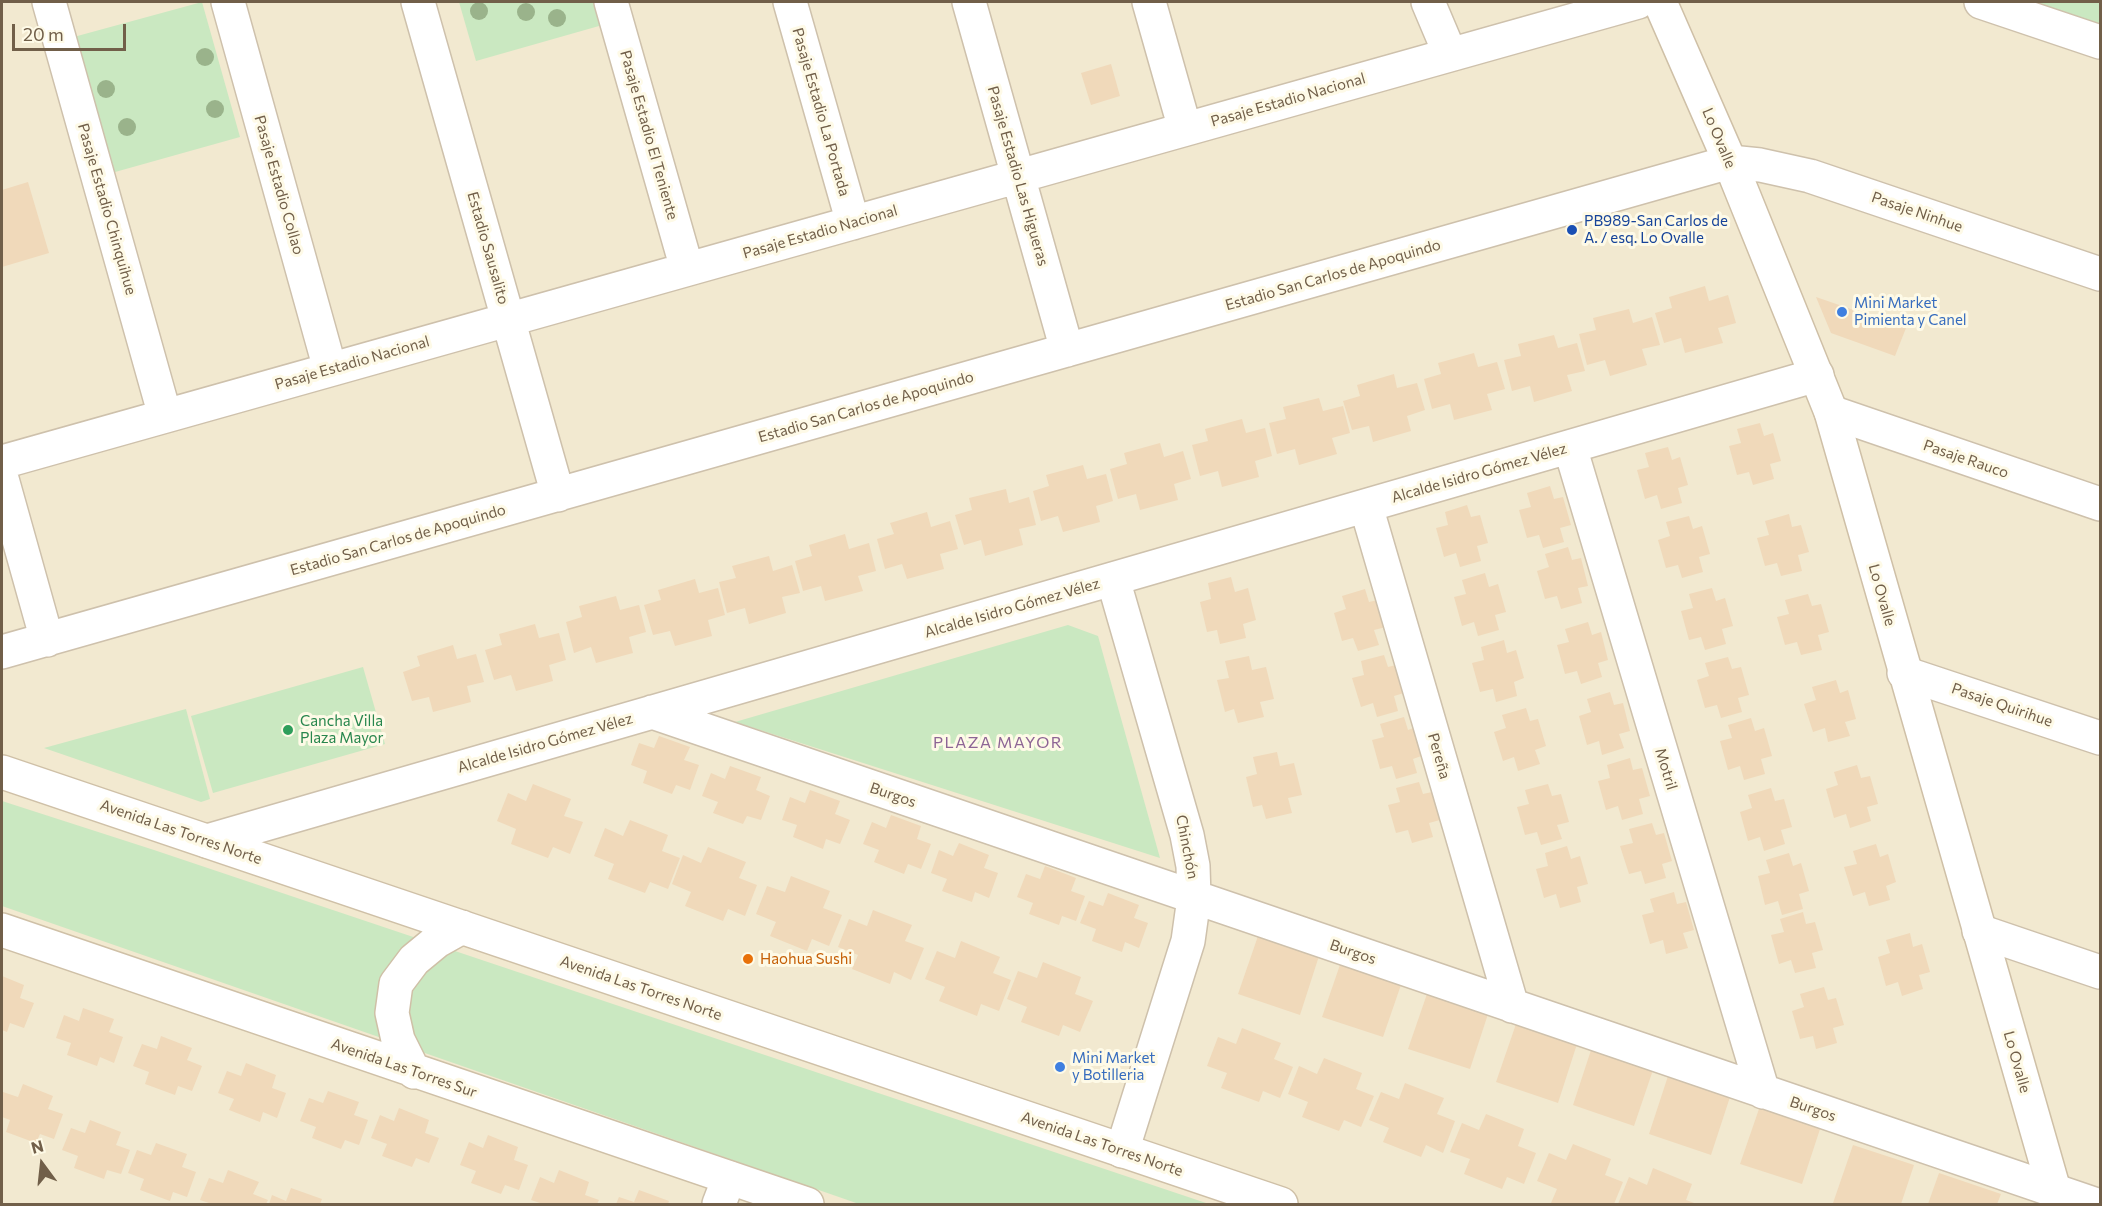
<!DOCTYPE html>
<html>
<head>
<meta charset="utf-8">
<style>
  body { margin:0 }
  #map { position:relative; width:2102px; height:1206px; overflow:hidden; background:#fbf6e2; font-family:Commissioner,sans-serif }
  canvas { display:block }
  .frame { position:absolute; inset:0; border:3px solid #715f49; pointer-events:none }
  .north { position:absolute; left:12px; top:1134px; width:60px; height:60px; -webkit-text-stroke:4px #fefae7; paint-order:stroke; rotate:345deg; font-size:16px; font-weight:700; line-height:24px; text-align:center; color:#715f49 }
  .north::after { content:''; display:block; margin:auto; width:21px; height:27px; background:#715f49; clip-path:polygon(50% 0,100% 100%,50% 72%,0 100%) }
  .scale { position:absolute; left:12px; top:24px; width:114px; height:27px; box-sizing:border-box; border:3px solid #715f49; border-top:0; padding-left:8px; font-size:18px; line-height:21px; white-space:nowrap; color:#715f49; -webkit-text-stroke:4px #fefae7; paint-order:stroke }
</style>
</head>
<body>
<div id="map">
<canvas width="2102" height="1206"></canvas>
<div class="frame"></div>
<div class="north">N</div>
<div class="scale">20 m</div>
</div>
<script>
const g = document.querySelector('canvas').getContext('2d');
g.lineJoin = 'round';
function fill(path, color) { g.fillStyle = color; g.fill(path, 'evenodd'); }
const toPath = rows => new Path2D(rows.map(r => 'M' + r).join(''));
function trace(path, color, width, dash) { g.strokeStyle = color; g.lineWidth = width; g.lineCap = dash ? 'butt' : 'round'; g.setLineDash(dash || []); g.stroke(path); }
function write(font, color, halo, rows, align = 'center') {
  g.font = font + ' Commissioner,sans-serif'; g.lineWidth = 6; g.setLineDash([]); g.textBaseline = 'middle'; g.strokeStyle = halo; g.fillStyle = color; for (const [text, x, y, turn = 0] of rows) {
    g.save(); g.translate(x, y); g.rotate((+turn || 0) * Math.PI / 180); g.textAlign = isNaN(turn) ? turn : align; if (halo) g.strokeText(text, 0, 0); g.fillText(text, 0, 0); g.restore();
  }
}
const residential = toPath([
  [2,2,2100,2,2100,1204,2,1204]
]);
const green = toPath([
  [202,2,240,137,108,174,70,38],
  [459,2,599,2,606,24,476,61],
  [2030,2,2100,2,2100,25],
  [1068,625,1098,636,1160,858,735,722],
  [363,667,385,744,213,793,191,716],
  [186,709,210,799,201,802,44,748],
  [2,801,154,850,1209,1204,859,1204,2,906]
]);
const building = toPath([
  [1111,64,1120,96,1091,105,1081,73],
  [28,182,49,253,2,267,2,190],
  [1705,286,1709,301,1728,295,1736,323,1718,328,1723,343,1685,353,1681,338,1664,343,1655,313,1672,308,1669,297],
  [1816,297,1906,328,1895,356,1831,333],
  [1629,309,1633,323,1652,317,1660,345,1642,349,1647,365,1610,376,1605,360,1587,365,1579,334,1596,330,1593,318],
  [1554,335,1558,348,1577,343,1585,371,1567,375,1572,391,1534,402,1530,386,1512,391,1504,360,1521,356,1518,344],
  [1474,353,1478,367,1497,362,1505,389,1487,394,1492,410,1454,420,1450,404,1432,409,1424,379,1441,374,1438,363],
  [1394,374,1397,388,1417,383,1425,410,1407,416,1411,431,1373,442,1369,426,1352,430,1343,401,1360,396,1357,385],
  [1319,398,1323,411,1343,406,1350,433,1332,438,1337,454,1299,465,1295,449,1277,454,1269,423,1286,419,1283,407],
  [1242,419,1246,433,1265,428,1272,456,1255,461,1259,477,1222,487,1218,471,1200,476,1192,445,1208,441,1205,429],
  [1760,423,1764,436,1773,433,1781,461,1770,464,1774,479,1753,485,1749,472,1737,475,1729,446,1741,443,1737,429],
  [1160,443,1164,457,1183,451,1191,479,1174,484,1178,500,1140,510,1136,494,1118,499,1110,469,1127,464,1124,453],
  [1668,447,1672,460,1680,457,1688,485,1678,488,1682,503,1661,509,1657,495,1645,499,1637,470,1649,467,1645,453],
  [1083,465,1087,479,1106,474,1113,501,1096,506,1100,522,1063,532,1058,516,1041,521,1033,491,1049,486,1046,475],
  [1550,486,1554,499,1563,497,1571,525,1560,528,1564,542,1543,548,1539,535,1527,538,1519,510,1531,507,1527,493],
  [1006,489,1009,503,1029,497,1036,525,1019,529,1023,545,985,556,981,540,964,545,955,515,972,510,969,498],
  [1467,505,1471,517,1480,515,1488,543,1477,546,1481,561,1460,567,1456,553,1444,557,1436,528,1448,525,1445,512],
  [927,512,931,527,950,521,958,549,940,554,944,569,907,579,902,564,885,569,877,539,894,534,890,523],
  [1789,514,1792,527,1801,525,1809,552,1798,555,1802,571,1781,576,1777,563,1765,566,1757,538,1769,535,1765,521],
  [1689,516,1693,529,1702,526,1710,554,1699,557,1703,572,1682,578,1678,565,1666,568,1658,540,1670,536,1666,522],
  [845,534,849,549,869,543,876,571,858,576,863,591,825,601,821,586,803,591,795,561,812,556,809,545],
  [1568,547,1572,560,1581,558,1588,586,1578,588,1582,603,1561,609,1557,596,1545,599,1537,571,1549,567,1545,554],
  [769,556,773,571,792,565,800,593,782,597,786,613,749,624,745,608,727,613,719,582,736,578,732,566],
  [1485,573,1489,587,1498,584,1506,612,1495,615,1499,630,1478,636,1474,622,1462,626,1454,597,1466,594,1462,580],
  [1231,577,1235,592,1248,588,1256,620,1243,624,1246,638,1220,644,1217,630,1207,632,1200,602,1211,599,1208,583],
  [695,579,699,593,718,588,725,615,708,620,712,636,675,646,670,631,653,635,644,605,661,600,658,590],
  [1712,588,1716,601,1725,598,1733,626,1722,629,1726,644,1705,650,1701,637,1689,640,1681,611,1693,608,1689,594],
  [1365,589,1369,602,1378,600,1386,627,1374,630,1379,645,1358,651,1353,638,1342,641,1334,613,1346,609,1342,596],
  [1808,594,1812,606,1821,604,1829,632,1818,635,1822,650,1801,655,1797,642,1785,645,1777,617,1789,614,1785,600],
  [616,596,620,610,639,605,646,632,629,637,633,653,596,663,591,647,574,653,566,622,582,617,579,606],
  [1588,622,1592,635,1601,632,1608,660,1598,663,1602,677,1581,684,1577,671,1565,674,1557,645,1569,642,1565,629],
  [535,624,539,638,559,633,566,660,549,665,553,681,516,691,511,675,494,680,485,650,502,645,499,634],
  [1504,640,1507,653,1516,650,1524,678,1514,682,1517,696,1496,702,1493,689,1480,692,1472,663,1484,660,1481,647],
  [453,645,457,659,476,654,484,682,467,686,471,702,433,712,429,697,412,701,403,672,420,666,417,656],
  [1384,655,1388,667,1396,665,1404,693,1394,696,1398,711,1377,717,1373,703,1361,707,1352,678,1364,675,1361,661],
  [1249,656,1252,670,1266,667,1274,699,1260,702,1264,717,1238,723,1234,709,1225,712,1217,680,1229,678,1225,661],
  [1728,657,1732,669,1741,667,1749,695,1738,698,1742,712,1721,718,1717,705,1705,708,1697,680,1709,676,1705,663],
  [1836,680,1840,693,1848,690,1856,719,1845,722,1850,736,1828,742,1825,728,1813,732,1804,704,1816,700,1812,687],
  [1610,692,1614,705,1623,703,1630,731,1619,734,1624,748,1602,755,1599,741,1587,745,1579,716,1591,712,1587,699],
  [1526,708,1530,721,1538,719,1546,746,1535,750,1540,764,1518,771,1514,757,1503,761,1494,732,1506,728,1502,715],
  [1404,717,1408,730,1416,727,1424,755,1413,759,1417,773,1396,779,1392,766,1380,769,1372,740,1384,737,1380,724],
  [1751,718,1755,731,1764,728,1772,756,1761,759,1765,774,1744,780,1740,766,1728,770,1720,741,1732,738,1728,725],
  [659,736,690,747,684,760,699,765,690,790,676,785,672,794,643,783,647,771,631,765,639,743,654,748],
  [1277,752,1280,766,1294,763,1302,795,1288,798,1292,813,1266,819,1262,805,1253,807,1246,777,1257,774,1253,757],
  [1630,758,1633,770,1642,768,1650,796,1639,799,1643,814,1622,820,1618,806,1606,810,1598,781,1610,778,1607,765],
  [1857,765,1861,778,1870,776,1878,804,1867,807,1871,821,1850,828,1846,814,1834,818,1826,789,1838,785,1834,772],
  [730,766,761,777,756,790,770,796,761,820,747,816,743,824,713,813,718,802,702,796,711,773,725,779],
  [1419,782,1423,794,1432,792,1440,820,1429,823,1433,837,1412,843,1408,830,1396,833,1388,805,1400,802,1396,788],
  [533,784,571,799,564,816,583,822,570,854,553,847,548,858,511,844,516,829,497,821,508,793,526,801],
  [1548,784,1552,796,1561,794,1569,822,1557,825,1562,839,1541,845,1537,832,1525,835,1517,807,1529,804,1525,790],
  [1771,788,1775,801,1784,799,1792,827,1781,830,1785,844,1764,851,1760,837,1748,841,1740,812,1752,808,1748,795],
  [810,790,840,801,835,814,850,820,840,844,826,839,823,849,793,837,797,825,782,820,790,797,805,803],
  [891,815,921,826,917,839,931,844,921,869,908,864,904,874,874,862,879,850,863,844,872,822,886,828],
  [630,820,668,835,662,851,680,858,668,889,650,882,645,893,608,879,614,864,594,856,605,828,623,836],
  [1652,823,1656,835,1664,833,1672,861,1662,864,1666,878,1645,884,1641,871,1629,874,1620,846,1633,843,1629,829],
  [959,843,989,855,984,868,998,873,989,898,975,892,972,902,942,891,947,879,931,873,939,850,953,856],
  [1876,844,1880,857,1888,854,1896,882,1886,886,1890,900,1869,906,1865,892,1853,896,1844,867,1857,864,1853,851],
  [1567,846,1571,859,1580,856,1588,884,1577,887,1581,902,1560,908,1556,894,1544,898,1536,869,1548,866,1545,853],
  [708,847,746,862,739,878,757,885,745,916,728,909,723,921,685,906,691,892,672,884,683,855,701,863],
  [1789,853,1793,866,1801,863,1809,891,1799,894,1803,909,1782,915,1778,901,1765,905,1758,876,1770,873,1766,860],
  [1045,866,1076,878,1071,891,1085,896,1076,921,1062,916,1059,925,1029,914,1033,903,1017,897,1026,874,1040,879],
  [791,876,830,891,823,908,842,915,829,946,812,939,807,951,770,936,776,922,756,914,767,886,785,892],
  [1674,892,1677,904,1686,902,1694,930,1683,933,1688,948,1666,954,1663,940,1650,944,1642,915,1654,912,1650,899],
  [1108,893,1139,905,1134,918,1148,923,1139,948,1125,942,1122,952,1092,941,1096,929,1080,923,1089,901,1103,906],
  [873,910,912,925,905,941,924,948,911,980,894,972,890,984,852,969,858,955,838,947,849,919,867,926],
  [1803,912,1806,924,1815,922,1823,950,1812,953,1816,968,1795,973,1791,960,1779,964,1771,935,1784,932,1780,919],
  [1910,933,1913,947,1922,944,1930,972,1919,975,1923,989,1902,996,1898,982,1886,986,1878,957,1890,953,1886,940],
  [1258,936,1319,956,1300,1015,1238,994],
  [961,941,1000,957,993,973,1011,980,999,1011,981,1004,977,1016,939,1001,945,987,925,979,937,951,955,958],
  [1342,959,1403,979,1383,1037,1322,1017],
  [1043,962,1081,977,1075,994,1093,1001,1080,1032,1063,1025,1059,1036,1021,1022,1027,1007,1007,999,1018,971,1037,978],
  [2,976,24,985,20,998,34,1003,24,1028,10,1023,7,1032,2,1030],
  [1824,987,1828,1000,1836,998,1844,1025,1833,1028,1837,1043,1816,1049,1813,1036,1800,1039,1792,1011,1804,1007,1800,994],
  [1428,991,1489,1011,1470,1069,1408,1049],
  [83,1008,114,1019,109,1032,123,1037,114,1063,100,1057,97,1066,67,1055,71,1043,56,1038,64,1015,79,1021],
  [1516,1024,1577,1044,1558,1103,1496,1082],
  [1242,1028,1281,1043,1274,1059,1293,1067,1280,1098,1263,1091,1259,1102,1221,1088,1227,1073,1207,1066,1218,1037,1236,1044],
  [161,1036,192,1048,187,1060,202,1066,192,1091,178,1086,175,1095,145,1084,149,1072,133,1066,142,1044,157,1049],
  [1592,1047,1654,1067,1634,1126,1573,1105],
  [1324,1058,1362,1073,1356,1089,1374,1096,1361,1127,1344,1120,1339,1131,1302,1117,1308,1102,1288,1094,1299,1066,1317,1074],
  [246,1063,276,1075,272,1088,286,1093,277,1118,263,1112,260,1122,229,1110,234,1099,218,1093,227,1071,241,1076],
  [1668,1076,1730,1097,1711,1155,1649,1134],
  [1405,1083,1444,1098,1437,1114,1455,1121,1443,1153,1426,1145,1421,1157,1383,1142,1389,1128,1369,1120,1381,1092,1399,1099],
  [23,1084,53,1096,48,1109,63,1114,54,1139,40,1134,36,1143,6,1132,10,1120,2,1117,2,1097,3,1092,18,1097],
  [328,1091,359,1102,354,1115,368,1120,359,1145,345,1140,341,1149,312,1138,316,1127,300,1121,309,1098,323,1103],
  [1760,1106,1821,1126,1802,1184,1740,1164],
  [399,1108,429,1120,425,1133,439,1138,429,1163,416,1158,412,1167,382,1156,387,1144,371,1138,380,1115,394,1121],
  [1486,1114,1524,1129,1518,1146,1536,1153,1524,1184,1507,1177,1502,1189,1464,1174,1470,1159,1450,1152,1462,1123,1479,1130],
  [90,1120,121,1132,116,1145,130,1150,121,1174,107,1170,104,1179,74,1168,78,1156,62,1150,71,1128,85,1133],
  [488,1135,518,1147,514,1160,528,1165,519,1190,505,1185,501,1194,471,1183,476,1171,460,1165,469,1142,483,1148],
  [156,1143,187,1154,182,1167,196,1172,187,1197,173,1192,170,1201,140,1190,144,1179,128,1173,137,1150,151,1155],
  [1573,1144,1611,1159,1605,1175,1623,1182,1614,1204,1551,1203,1557,1189,1537,1181,1549,1153,1566,1160],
  [1853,1145,1914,1165,1901,1204,1833,1203],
  [1653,1168,1692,1184,1686,1200,1697,1204,1618,1204,1629,1177,1647,1185],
  [228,1170,259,1182,253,1194,268,1200,266,1204,212,1204,200,1200,209,1178,223,1183],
  [559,1170,589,1182,585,1195,599,1200,597,1204,543,1204,531,1200,540,1177,554,1183],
  [1939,1173,2001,1194,1997,1204,1928,1204],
  [291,1188,322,1199,320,1204,269,1204,272,1195,286,1201],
  [639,1190,669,1201,668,1204,616,1204,619,1197,634,1202]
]);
const street = toPath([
  [49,2,165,416],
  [228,2,330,369],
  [418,2,558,495],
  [611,2,687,269],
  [790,2,853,223],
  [969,2,1067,350],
  [1149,2,1185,129],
  [1428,2,1450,54],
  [1981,2,2100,42],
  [1831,412,2100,504],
  [1570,447,1763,1092],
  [2,462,1638,2],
  [2,479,47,640],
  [1366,506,1512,1006],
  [1113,579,1187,835,1193,866,1194,898,1188,941,1122,1151],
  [2,652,1730,162,1760,165,1810,176,2100,274],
  [1904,673,2100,738],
  [652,712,2094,1204],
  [207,841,1817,375],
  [1979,931,2100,972],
  [719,1204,729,1178]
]);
const secondary = toPath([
  [1660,2,1730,162,1831,412,2058,1204],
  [2,772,1281,1204],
  [2,930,807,1204],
  [414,1072,398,1040,392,1013,396,984,414,960,437,941,462,927]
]);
const trees = [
  [479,11],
  [526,12],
  [557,18],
  [205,57],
  [106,89],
  [215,109],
  [127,127]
];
const markers = [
  [1572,230,6,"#1a4fb4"],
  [1842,312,6,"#3f7fe0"],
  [288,730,6,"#2e9e5b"],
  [748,959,6,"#e8710a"],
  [1060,1067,6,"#3f7fe0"]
];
const streetNames = [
  ["Pasaje Estadio Nacional",1288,100,-16],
  ["Pasaje Estadio La Portada",821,112,74],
  ["Pasaje Estadio El Teniente",649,135,74],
  ["Lo Ovalle",1719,138,67],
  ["Pasaje Estadio Las Higueras",1018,176,74],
  ["Pasaje Estadio Collao",279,185,74],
  ["Pasaje Estadio Chinquihue",107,209,74],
  ["Pasaje Ninhue",1917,212,19],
  ["Pasaje Estadio Nacional",820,232,-16],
  ["Estadio Sausalito",488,248,74],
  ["Estadio San Carlos de Apoquindo",1333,275,-16],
  ["Pasaje Estadio Nacional",352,363,-16],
  ["Estadio San Carlos de Apoquindo",866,407,-16],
  ["Pasaje Rauco",1966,459,19],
  ["Alcalde Isidro Gómez Vélez",1479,473,-16],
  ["Estadio San Carlos de Apoquindo",398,540,-16],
  ["Lo Ovalle",1882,595,74],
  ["Alcalde Isidro Gómez Vélez",1012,608,-16],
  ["Pasaje Quirihue",2002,705,19],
  ["Alcalde Isidro Gómez Vélez",545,743,-16],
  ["Pereña",1439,756,74],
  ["Motril",1666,769,73],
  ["Burgos",893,795,19],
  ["Avenida Las Torres Norte",181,832,19],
  ["Chinchón",1187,847,79],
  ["Burgos",1353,952,19],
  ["Avenida Las Torres Norte",641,988,19],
  ["Lo Ovalle",2017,1062,74],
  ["Avenida Las Torres Sur",404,1068,19],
  ["Burgos",1813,1109,19],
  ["Avenida Las Torres Norte",1102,1144,19]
];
const transitNames = [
  ["PB989-San Carlos de",1584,221],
  ["A. / esq. Lo Ovalle",1584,238]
];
const shopNames = [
  ["Mini Market",1854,303],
  ["Pimienta y Canel",1854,320],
  ["Mini Market",1072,1058],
  ["y Botilleria",1072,1075]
];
const leisureNames = [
  ["Cancha Villa",300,721],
  ["Plaza Mayor",300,738]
];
const foodNames = [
  ["Haohua Sushi",760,959]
];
const neighbourhoodNames = [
  ["PLAZA MAYOR",998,743]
];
fill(residential, '#f2e9d0');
fill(green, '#cae8c1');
fill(building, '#f0d9ba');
trace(street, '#cec1ac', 36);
trace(secondary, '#cfc0a7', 36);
trace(street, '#fff', 33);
trace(secondary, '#fff', 33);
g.fillStyle = '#9ab38b';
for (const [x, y] of trees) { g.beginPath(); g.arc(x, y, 9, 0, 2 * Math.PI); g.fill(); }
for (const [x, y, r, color] of markers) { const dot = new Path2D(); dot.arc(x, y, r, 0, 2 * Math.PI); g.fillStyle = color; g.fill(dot); trace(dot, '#fefae7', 2); }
write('15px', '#715f49', '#fefae7', streetNames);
write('15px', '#164399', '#fefae7', transitNames, 'left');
write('15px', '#366cbe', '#fefae7', shopNames, 'left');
write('15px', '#27864d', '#fefae7', leisureNames, 'left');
write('15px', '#c56008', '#fefae7', foodNames, 'left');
g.letterSpacing = '1.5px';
write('16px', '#8d6595', '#fefae7', neighbourhoodNames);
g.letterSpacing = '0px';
</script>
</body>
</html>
